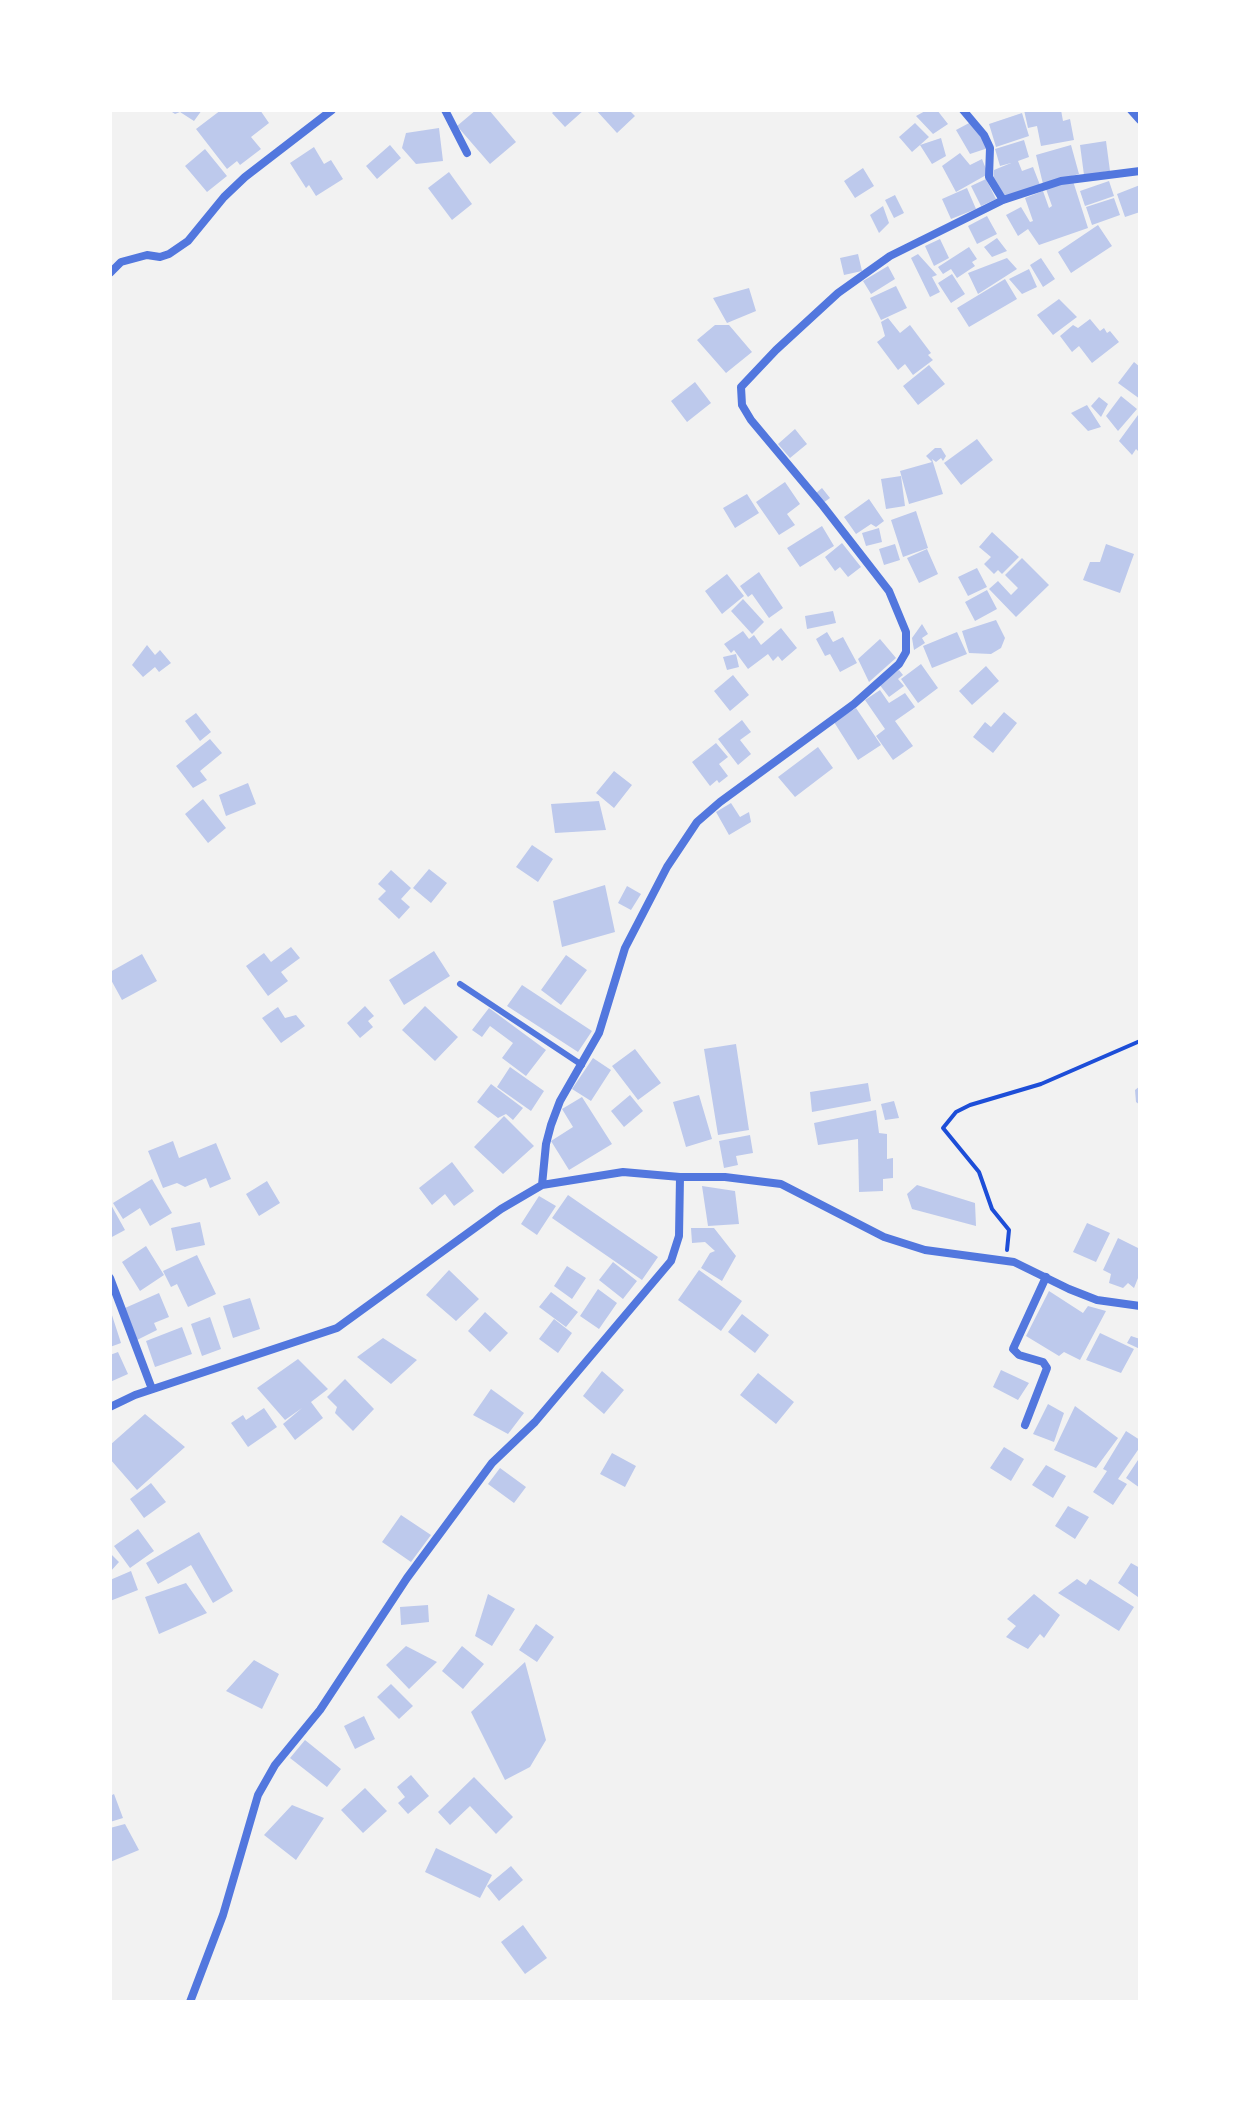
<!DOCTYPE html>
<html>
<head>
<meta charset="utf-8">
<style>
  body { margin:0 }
  #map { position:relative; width:1250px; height:2112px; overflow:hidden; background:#f2f2f2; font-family:Montserrat,sans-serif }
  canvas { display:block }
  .frame { position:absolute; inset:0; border:112px solid #fff; pointer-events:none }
</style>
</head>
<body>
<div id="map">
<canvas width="1250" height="2112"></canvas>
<div class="frame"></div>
</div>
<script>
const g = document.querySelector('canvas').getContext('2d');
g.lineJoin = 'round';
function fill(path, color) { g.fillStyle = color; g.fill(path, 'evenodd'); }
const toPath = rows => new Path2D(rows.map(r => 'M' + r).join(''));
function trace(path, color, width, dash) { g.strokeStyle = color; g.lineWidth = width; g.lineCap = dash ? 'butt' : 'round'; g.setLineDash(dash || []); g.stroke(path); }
const building = toPath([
  [169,110,202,110,194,121,180,112,175,114],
  [221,110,260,110,269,123,251,137,261,149,240,165,237,161,227,169,196,129],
  [476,110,489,110,516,142,490,164,457,126],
  [555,110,584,110,565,127,552,113],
  [596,110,629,110,635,116,617,133],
  [927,110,937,110,948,124,933,134,916,116],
  [1024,110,1061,110,1063,121,1070,119,1074,140,1041,146,1037,126,1028,128],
  [1022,113,1029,136,996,147,989,124],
  [971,122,988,148,970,154,956,130],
  [915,123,929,137,920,145,941,138,946,156,932,164,920,145,912,152,899,137],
  [439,128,443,161,416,164,402,148,406,133],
  [1024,140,1029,157,1018,161,1022,171,1033,167,1040,185,1005,197,993,181,994,170,1011,163,1000,166,995,149],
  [1106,141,1110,171,1084,175,1080,145],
  [390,145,401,158,377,179,366,166],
  [1071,145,1079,174,1043,184,1036,155],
  [314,147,324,164,331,160,343,179,316,196,309,185,306,188,290,163],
  [205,149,227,176,207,192,185,166],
  [960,153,970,165,982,159,988,174,956,192,942,166],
  [863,168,874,186,855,198,844,181],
  [449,172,472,204,452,220,428,188],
  [986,179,996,199,981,206,971,186],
  [1073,181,1088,228,1039,245,1028,229,1018,236,1006,215,1021,207,1030,222,1033,221,1025,198,1043,191,1049,208,1052,206,1046,189],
  [1109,181,1114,196,1085,206,1080,191],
  [1140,185,1140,212,1125,217,1117,194],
  [967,188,976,209,951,219,942,199],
  [895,195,904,213,894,218,885,200],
  [1114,198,1120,215,1092,225,1086,207],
  [883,206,889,223,879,233,870,215],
  [987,216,997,234,977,244,968,226],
  [1098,225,1112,246,1071,273,1058,252],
  [997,238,1007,251,992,257,984,247],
  [940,239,949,258,934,266,925,246],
  [969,247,977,259,972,262,975,266,957,278,951,269,943,274,938,267],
  [858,254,862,271,844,275,840,258],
  [918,254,937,275,932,277,940,292,930,297,911,258],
  [1007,258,1017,269,978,294,968,273],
  [1041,258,1055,279,1043,287,1030,265],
  [888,266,895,279,871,294,863,281],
  [1029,269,1037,287,1022,294,1009,279],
  [952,274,965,294,951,303,938,283],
  [1005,279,1017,299,969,327,957,308],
  [896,286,907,308,881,320,870,298],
  [749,288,756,311,727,323,713,298],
  [1059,299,1077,317,1053,335,1037,315],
  [888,318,900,333,910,325,931,353,928,355,933,360,913,375,905,364,898,370,877,342,885,336,881,322],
  [1090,319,1100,331,1104,328,1107,333,1110,331,1119,342,1092,363,1079,346,1072,352,1060,336,1073,325,1078,328],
  [715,325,729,325,752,352,726,373,697,340],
  [1134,362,1140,367,1140,399,1118,383],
  [929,365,945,384,918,405,903,386],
  [695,382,711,403,687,422,671,401],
  [1121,396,1137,409,1118,431,1106,416],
  [1099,397,1108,404,1101,417,1091,406],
  [1087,405,1101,427,1088,431,1071,413],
  [1138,415,1140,416,1140,453,1136,449,1132,455,1119,441],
  [795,429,807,444,790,458,778,444],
  [977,439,993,460,961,485,944,463],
  [935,448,941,448,946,456,943,461,941,458,936,462,932,459,943,494,909,504,900,471,932,462,926,456],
  [901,476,905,506,886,509,881,479],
  [785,482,800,504,787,514,795,525,779,535,756,502],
  [822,488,830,498,823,503,816,493],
  [747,494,759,513,735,528,723,508],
  [869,499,884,521,876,527,871,524,856,534,844,517],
  [916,511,928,548,903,557,891,520],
  [822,526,834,546,800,567,787,548],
  [879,528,882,542,866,546,862,533],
  [992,532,1019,557,1002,574,998,570,994,574,984,564,991,557,979,547],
  [842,543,861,567,848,577,840,567,835,571,825,557],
  [895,544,900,560,884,565,879,549],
  [1106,544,1134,554,1120,593,1083,580,1090,562,1100,562],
  [927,549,938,574,919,583,907,558],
  [1022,558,1049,585,1016,617,989,589,998,581,1011,595,1018,588,1005,575],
  [977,568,987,587,968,596,958,577],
  [759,572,783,608,769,618,752,594,748,597,740,586],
  [727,574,744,596,722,614,705,591],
  [987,590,997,609,975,621,965,602],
  [743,599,764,622,752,634,731,611],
  [833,611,836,623,807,629,805,616],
  [996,620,1005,638,1001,648,991,654,969,653,962,631],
  [922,624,928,634,922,638,925,643,914,650,912,638],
  [781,628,797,648,782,661,778,656,773,661,768,654,748,669,734,650,731,653,724,644,743,631,749,639,754,635,761,645],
  [827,632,833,642,843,637,857,663,840,672,830,654,825,656,816,639],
  [957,632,967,654,932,668,923,646],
  [880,639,896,658,869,682,858,659],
  [147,645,155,655,160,650,171,663,159,672,155,667,143,677,132,665],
  [736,654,739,667,727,670,723,657],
  [921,664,938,688,918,703,901,679],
  [986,666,999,681,972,705,959,691],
  [899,670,903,675,898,679,904,686,889,697,879,684],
  [733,675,749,695,730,711,714,691],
  [880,690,889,703,905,693,915,707,895,721,913,746,893,760,876,736,885,729,865,700],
  [856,708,881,745,858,760,834,722],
  [1004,712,1017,723,993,753,973,737,985,722,991,727],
  [196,713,211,732,200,741,185,721],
  [742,720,751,732,740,740,751,754,738,765,718,739],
  [210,739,222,753,200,771,207,780,193,788,176,766],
  [716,743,728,757,719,764,728,776,719,783,717,780,710,786,692,762],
  [818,747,833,768,795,797,778,777],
  [614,771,632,785,614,808,596,793],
  [248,783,256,804,226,816,219,795],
  [203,799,226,828,208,843,185,814],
  [599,801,606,830,555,833,551,804],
  [731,803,740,817,749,812,751,822,729,835,716,812],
  [532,845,553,859,538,882,516,867],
  [429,869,447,883,431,903,413,888],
  [391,870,411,888,401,899,410,907,399,919,378,899,386,891,378,884],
  [605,885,615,932,562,947,553,901],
  [627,886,641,894,631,910,618,903],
  [291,947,300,958,281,972,288,981,268,996,246,966,264,953,271,962],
  [434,951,450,976,404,1005,389,980],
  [142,954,157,981,122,1000,110,978,110,972],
  [566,955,587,970,561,1005,541,990],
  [522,985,592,1031,578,1052,507,1006],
  [365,1006,374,1016,368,1021,373,1027,360,1038,347,1023],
  [425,1006,458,1037,435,1061,402,1030],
  [278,1007,285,1018,296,1015,305,1026,281,1043,262,1018],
  [489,1008,546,1050,526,1076,502,1058,513,1043,490,1026,482,1037,472,1030],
  [736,1044,749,1130,718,1135,704,1049],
  [635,1049,661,1083,638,1100,612,1066],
  [593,1058,611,1070,591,1101,572,1089],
  [510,1067,544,1091,531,1111,497,1087],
  [868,1083,871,1101,812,1112,810,1092],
  [491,1084,523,1108,513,1120,506,1114,498,1118,477,1102],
  [1140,1086,1140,1105,1136,1102,1135,1090],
  [630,1095,643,1111,624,1127,611,1111],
  [699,1095,712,1139,686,1147,673,1102],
  [582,1097,612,1144,569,1170,551,1141,573,1127,562,1109],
  [894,1101,899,1118,885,1120,881,1104],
  [876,1110,879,1133,887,1134,887,1159,893,1158,893,1178,883,1179,883,1191,859,1192,858,1139,818,1145,814,1123],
  [504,1116,534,1146,503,1174,474,1147],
  [750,1135,753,1153,736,1156,738,1165,724,1168,719,1141],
  [173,1141,179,1158,216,1143,231,1179,210,1188,206,1178,185,1187,177,1183,163,1188,148,1151],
  [452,1162,474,1191,454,1206,445,1194,432,1205,419,1188],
  [152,1179,172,1213,150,1226,140,1208,123,1219,113,1203],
  [267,1181,280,1203,259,1216,246,1194],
  [917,1185,975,1203,976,1226,912,1209,907,1194],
  [702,1186,735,1191,739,1224,708,1226],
  [568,1195,658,1257,642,1280,552,1218],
  [539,1196,556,1206,537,1235,521,1224],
  [110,1203,125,1230,110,1238],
  [200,1222,205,1245,176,1251,171,1228],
  [1087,1223,1110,1233,1096,1262,1073,1252],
  [691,1228,714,1228,736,1256,722,1281,701,1268,710,1253,715,1251,705,1242,692,1243],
  [1118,1238,1140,1249,1140,1273,1134,1288,1128,1283,1123,1288,1109,1283,1111,1274,1103,1270],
  [146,1246,164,1275,140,1291,122,1262],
  [197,1255,216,1294,188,1307,177,1284,171,1287,163,1271],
  [613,1262,637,1281,623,1299,599,1280],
  [567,1266,586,1278,572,1299,554,1286],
  [449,1270,479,1299,456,1321,426,1295],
  [699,1270,742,1301,721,1331,678,1300],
  [598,1289,617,1303,599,1329,580,1316],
  [1049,1291,1083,1313,1088,1306,1106,1311,1080,1360,1064,1352,1059,1356,1026,1336],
  [551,1292,578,1312,566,1327,539,1307],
  [159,1293,169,1317,154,1323,157,1330,137,1340,125,1308],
  [250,1298,260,1329,233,1338,223,1306],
  [110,1309,121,1343,110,1347],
  [485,1312,508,1333,490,1352,468,1331],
  [742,1314,769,1335,755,1353,728,1332],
  [210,1317,221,1349,202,1356,191,1324],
  [554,1319,572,1333,558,1353,539,1339],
  [182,1327,192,1354,155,1367,146,1341],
  [1100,1333,1134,1349,1121,1373,1086,1360],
  [1131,1336,1140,1339,1140,1349,1127,1343],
  [383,1338,417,1360,391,1384,357,1357],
  [118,1352,128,1374,110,1382,110,1355],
  [298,1359,328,1389,311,1402,323,1418,295,1440,283,1424,302,1408,285,1420,257,1388],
  [1001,1370,1029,1383,1018,1400,993,1387],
  [602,1371,624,1390,604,1414,583,1396],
  [758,1373,794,1402,776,1424,740,1395],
  [345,1379,374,1409,353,1431,335,1413,337,1407,327,1397],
  [491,1389,524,1413,508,1434,473,1415],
  [1048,1404,1064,1413,1054,1442,1033,1434],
  [1075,1406,1118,1438,1096,1468,1054,1450],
  [264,1408,277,1427,248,1447,231,1423,243,1415,246,1420],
  [145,1414,185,1447,137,1490,110,1459,110,1445],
  [1126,1431,1140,1440,1140,1447,1118,1479,1127,1484,1113,1505,1093,1492,1107,1471,1103,1469],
  [1004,1447,1024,1459,1011,1481,990,1468],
  [612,1453,636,1466,625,1487,600,1474],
  [1140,1457,1140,1488,1126,1478],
  [1046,1465,1066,1476,1053,1498,1032,1485],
  [500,1468,526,1487,514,1503,488,1484],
  [151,1483,166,1502,144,1518,130,1499],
  [1068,1506,1089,1517,1075,1539,1055,1526],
  [401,1515,431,1535,411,1562,382,1542],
  [138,1529,154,1551,130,1568,114,1546],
  [199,1532,233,1591,213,1603,191,1565,158,1584,146,1563],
  [110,1553,119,1562,110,1572],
  [1131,1563,1140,1568,1140,1593,1138,1597,1118,1583],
  [131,1571,138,1590,110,1601,110,1580],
  [1077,1579,1086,1585,1090,1579,1134,1607,1119,1631,1058,1593],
  [186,1583,207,1613,159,1634,145,1597],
  [488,1594,515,1609,492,1646,475,1636],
  [1034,1594,1060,1615,1044,1638,1040,1634,1028,1649,1006,1637,1016,1626,1007,1619],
  [428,1605,429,1622,401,1625,400,1607],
  [536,1624,554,1637,537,1662,519,1650],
  [406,1646,437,1662,409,1689,386,1665],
  [462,1646,484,1664,463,1689,442,1671],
  [254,1660,279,1674,262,1709,226,1691],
  [525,1662,546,1740,530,1767,505,1780,471,1712],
  [391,1684,413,1706,399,1719,377,1697],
  [364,1716,375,1739,355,1749,344,1726],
  [305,1740,341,1769,327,1787,290,1758],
  [411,1775,429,1796,408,1814,398,1803,405,1797,397,1787],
  [474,1777,513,1817,496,1834,470,1806,450,1825,438,1812],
  [365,1788,387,1811,363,1833,341,1810],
  [114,1794,123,1818,110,1822,110,1796],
  [292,1805,324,1818,296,1860,264,1835],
  [125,1824,139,1850,110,1862,110,1828],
  [436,1848,492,1875,480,1898,425,1872],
  [511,1866,523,1880,499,1901,487,1886],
  [523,1925,547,1958,525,1974,501,1942]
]);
const path = toPath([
  [1007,1250,1009,1230,992,1209,979,1172,943,1128,956,1112,970,1105,1041,1084,1140,1041]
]);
const service = toPath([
  [460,984,582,1065]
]);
const minor = toPath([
  [445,110,467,153],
  [963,110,984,135,990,148,989,177,1003,200],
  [1131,110,1140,120],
  [110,273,121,262,147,255,160,257,169,254,188,241,224,197,245,177,332,110],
  [542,1185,546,1144,551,1125,560,1101,599,1033,625,948,667,867,697,822,720,802,854,704,899,664,906,652,906,632,889,591,823,506,751,420,742,405,741,387,776,350,838,293,890,256,1003,200,1061,181,1140,171],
  [110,1278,152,1389],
  [110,1407,135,1395,337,1328,501,1209,542,1185,623,1172,680,1177,725,1177,781,1184,884,1237,925,1250,1014,1262,1069,1289,1097,1300,1140,1306],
  [1025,1425,1047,1368,1043,1362,1019,1355,1013,1349,1046,1277],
  [190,2002,223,1915,258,1795,275,1765,320,1710,407,1578,492,1463,535,1422,671,1261,679,1236,680,1177]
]);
fill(building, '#bdc9ec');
trace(path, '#1d4ed8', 4);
trace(service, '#5277de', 6);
trace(minor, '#5277de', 8);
</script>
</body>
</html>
